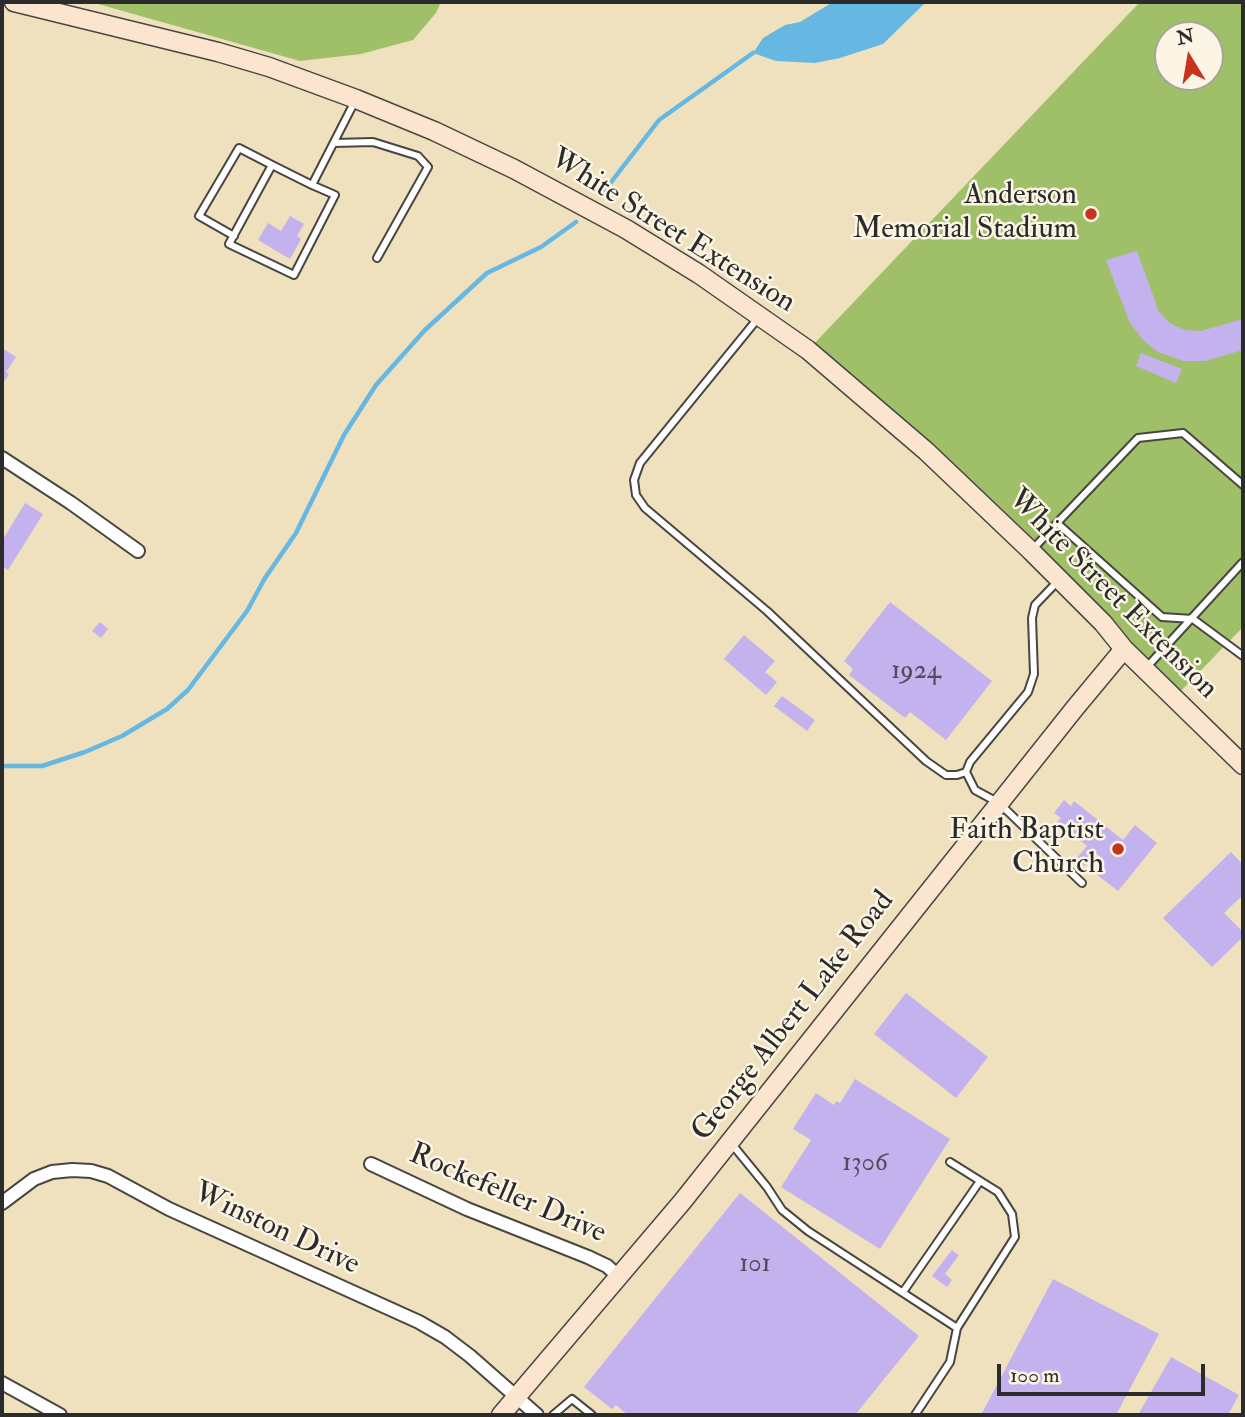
<!DOCTYPE html>
<html>
<head>
<meta charset="utf-8">
<style>
  body { margin:0 }
  #map { position:relative; width:1245px; height:1417px; overflow:hidden; background:#efe0be; font-family:"IM FELL Double Pica",serif }
  canvas { display:block }
  .frame { position:absolute; inset:0; border:4px solid #2b2b2b; pointer-events:none }
  .north { position:absolute; left:1154px; top:21px; width:70px; height:70px; box-sizing:border-box; background:#fcf5e5; border:2px solid #a8a49b; border-radius:50%; rotate:349deg; font-size:19px; font-weight:700; line-height:28px; text-align:center; color:#2b2b2b }
  .north::after { content:''; display:block; margin:auto; width:24px; height:32px; background:#c8321e; clip-path:polygon(50% 0,100% 100%,50% 72%,0 100%) }
  .scale { position:absolute; left:997px; top:1364px; width:208px; height:32px; box-sizing:border-box; border:4px solid #2b2b2b; border-top:0; padding-left:9px; font-size:21px; line-height:24px; white-space:nowrap; color:#2b2b2b; -webkit-text-stroke:5px #fcf5e5; paint-order:stroke }
</style>
</head>
<body>
<div id="map">
<canvas width="1245" height="1417"></canvas>
<div class="frame"></div>
<div class="north">N</div>
<div class="scale">100 m</div>
</div>
<script>
const g = document.querySelector('canvas').getContext('2d');
g.lineJoin = 'round';
function fill(path, color) { g.fillStyle = color; g.fill(path, 'evenodd'); }
const toPath = rows => new Path2D(rows.map(r => 'M' + r).join(''));
function trace(path, color, width, dash) { g.strokeStyle = color; g.lineWidth = width; g.lineCap = dash ? 'butt' : 'round'; g.setLineDash(dash || []); g.stroke(path); }
function write(font, color, halo, rows, align = 'center') {
  g.font = font + ' "IM FELL Double Pica",serif'; g.lineWidth = 5; g.setLineDash([]); g.textBaseline = 'middle'; g.strokeStyle = halo; g.fillStyle = color; for (const [text, x, y, turn = 0] of rows) {
    g.save(); g.translate(x, y); g.rotate((+turn || 0) * Math.PI / 180); g.textAlign = isNaN(turn) ? turn : align; if (halo) g.strokeText(text, 0, 0); g.fillText(text, 0, 0); g.restore();
  }
}
const green = toPath([
  [91,2,441,2,436,13,413,40,361,54,300,61],
  [1140,2,1243,2,1243,627,1175,697,808,350],
  [1168,35,1210,35,1210,77,1168,77]
]);
const water = toPath([
  [833,2,926,2,883,44,840,58,815,63,776,61,753,53,763,38,785,25,800,22]
]);
const stream = toPath([
  [602,194,659,120,753,53],
  [2,766,42,766,85,752,122,736,167,709,188,690,247,611,265,578,296,533,344,435,376,385,425,330,487,273,541,247,576,222]
]);
const building = toPath([
  [290,216,304,224,297,236,301,239,290,259,258,240,268,223,281,231],
  [1137,251,1159,312,1171,324,1185,330,1201,331,1243,319,1243,350,1205,361,1183,361,1158,352,1144,341,1130,323,1106,260],
  [2,348,16,357,6,372,9,374,2,385],
  [1141,353,1182,369,1176,383,1136,366],
  [25,503,43,514,8,570,2,566,2,541],
  [890,602,992,681,946,740,910,712,905,718,849,675,853,669,844,661],
  [100,622,108,629,101,638,92,631],
  [744,635,775,661,765,672,777,682,766,695,724,659],
  [782,696,815,720,807,731,774,706],
  [1064,800,1071,806,1074,801,1123,840,1135,825,1157,843,1118,891,1096,874,1102,866,1099,864,1103,859,1096,853,1085,866,1076,859,1087,846,1057,822,1061,818,1054,813],
  [1231,852,1243,865,1243,895,1224,913,1243,932,1243,937,1212,967,1163,918],
  [906,993,988,1057,956,1098,874,1034],
  [855,1079,950,1139,880,1249,781,1187,811,1140,793,1129,816,1093,834,1105,836,1101,840,1103],
  [740,1193,919,1336,855,1415,628,1415,616,1405,612,1409,584,1387],
  [952,1250,959,1255,945,1274,952,1280,947,1287,932,1276],
  [1053,1279,1159,1334,1116,1415,981,1415],
  [1171,1357,1239,1395,1228,1415,1138,1415]
]);
const lane = toPath([
  [334,143,373,142,418,156,428,167,377,258],
  [312,185,335,195,294,275,229,244,272,165,312,185,355,101],
  [234,236,199,216,239,148,272,165],
  [759,317,640,463,634,480,636,495,645,508,767,611,926,761,946,775,957,775,966,772],
  [1057,523,1138,438,1183,433,1243,485],
  [1033,549,1057,523,1162,617,1193,619,1243,656],
  [1058,581,1035,605,1032,618,1034,674,1028,692,970,762,966,772,975,790,999,803,1082,883],
  [1146,668,1243,562],
  [731,1143,767,1187,782,1210,808,1231,957,1328,950,1362,915,1415],
  [950,1162,998,1192,1012,1214,1015,1237,957,1328],
  [903,1292,980,1181],
  [553,1415,572,1399,592,1415]
]);
const street = toPath([
  [2,458,71,503,138,551],
  [371,1164,467,1209,588,1257,607,1266,619,1277],
  [2,1203,34,1179,52,1172,72,1170,91,1171,108,1176,169,1209,419,1322,445,1337,470,1356,537,1415],
  [2,1383,60,1415]
]);
const secondary = toPath([
  [14,2,218,52,269,67,356,99,434,131,514,169,626,229,699,274,808,350,926,451,1031,551,1103,623,1124,649,1243,765],
  [501,1415,682,1202,1075,708,1124,649]
]);
const markers = [
  [1091,214,7,"#c8321e"],
  [1118,849,7,"#c8321e"]
];
const numberNames = [
  ["1924",916,672],
  ["1306",865,1164],
  ["101",755,1265]
];
const poiNames = [
  ["Anderson",1077,197],
  ["Memorial Stadium",1077,231],
  ["Faith Baptist",1104,832],
  ["Church",1104,866]
];
const streetNames = [
  ["White Street Extension",672,232,32],
  ["White Street Extension",1112,595,45],
  ["George Albert Lake Road",794,1017,-52],
  ["Rockefeller Drive",507,1195,23],
  ["Winston Drive",276,1230,25]
];
fill(green, '#9fc069');
fill(water, '#66b8e2');
trace(stream, '#66b8e2', 4.5);
fill(building, '#c3b2ed');
trace(lane, '#484641', 10);
trace(street, '#484641', 16);
trace(secondary, '#484641', 21);
trace(lane, '#fff', 6);
trace(street, '#fff', 12);
trace(secondary, '#fbe5cf', 18);
for (const [x, y, r, color] of markers) { const dot = new Path2D(); dot.arc(x, y, r, 0, 2 * Math.PI); g.fillStyle = color; g.fill(dot); trace(dot, '#fcf5e5', 2.5); }
write('26px', '#514d5c', null, numberNames);
write('30px', '#2b2b2b', '#fcf5e5', poiNames, 'right');
write('30px', '#2b2b2b', '#fcf5e5', streetNames);
</script>
</body>
</html>
